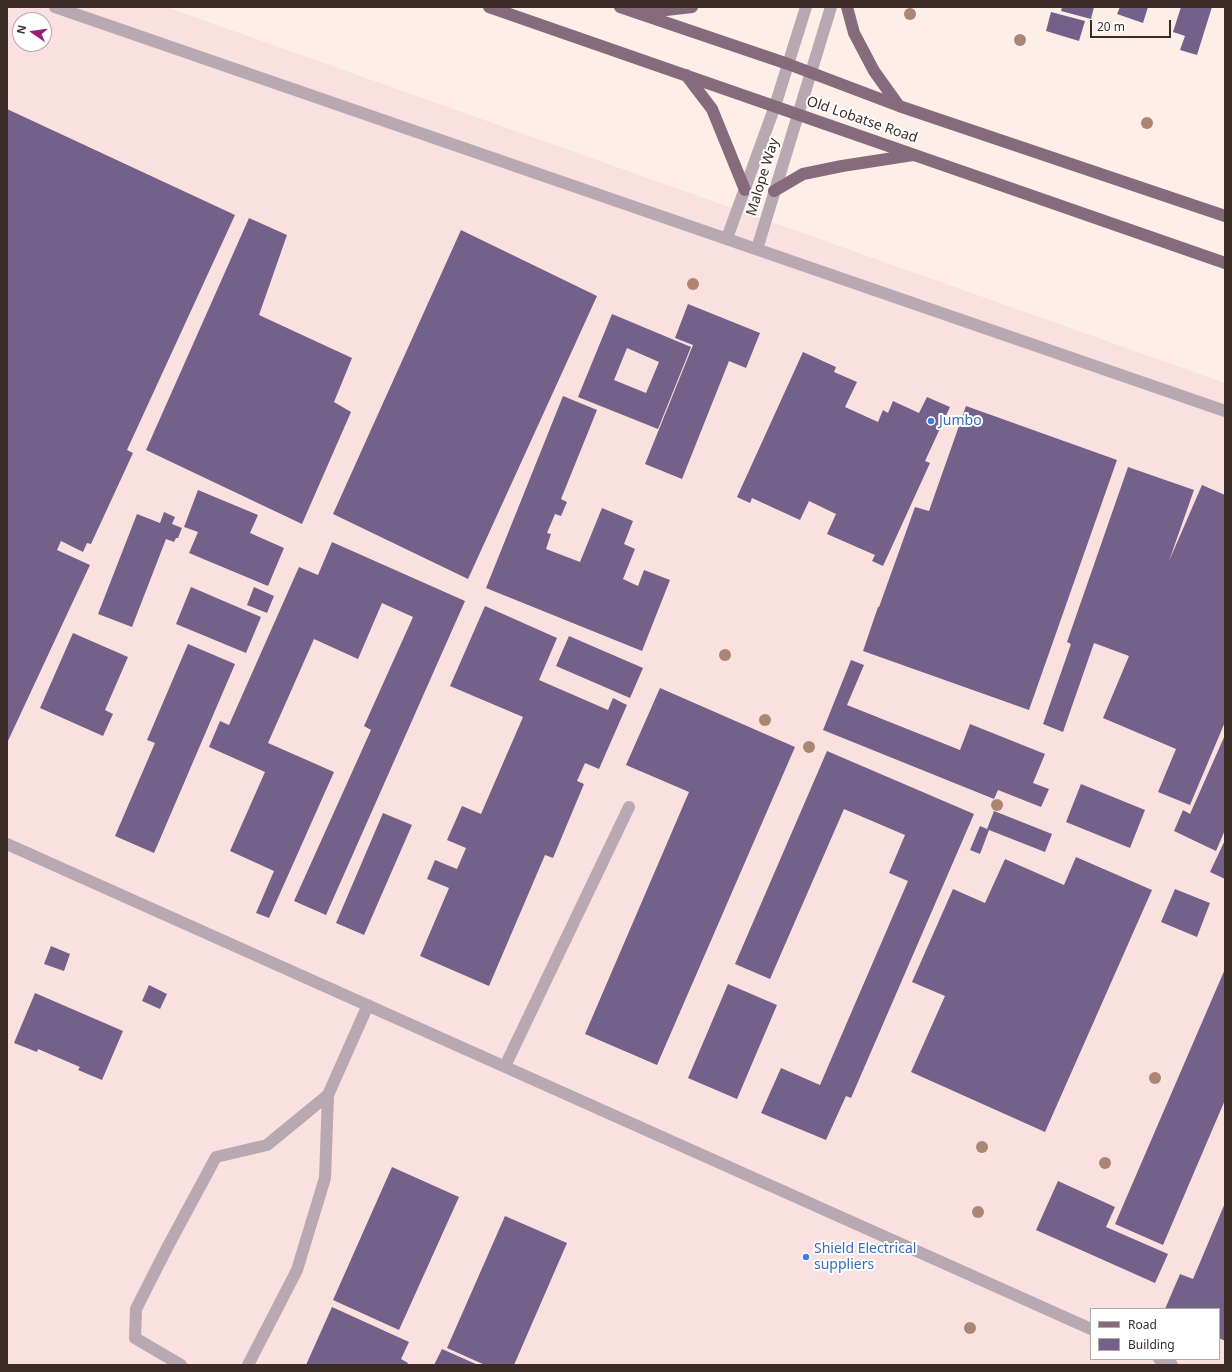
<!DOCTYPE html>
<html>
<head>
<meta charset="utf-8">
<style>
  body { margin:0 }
  #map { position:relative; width:1232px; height:1372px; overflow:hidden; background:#fdeee8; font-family:"Noto Sans",sans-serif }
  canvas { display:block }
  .frame { position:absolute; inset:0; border:8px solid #3a2b26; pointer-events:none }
  .legend { position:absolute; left:1090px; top:1308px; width:130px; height:52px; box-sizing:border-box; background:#fff; border:1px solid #b0aaa8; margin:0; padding:5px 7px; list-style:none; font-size:12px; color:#3a2b26 }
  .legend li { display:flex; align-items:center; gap:8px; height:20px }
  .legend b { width:20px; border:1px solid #b0aaa8 }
  .north { position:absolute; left:12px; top:12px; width:40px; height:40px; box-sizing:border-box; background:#fff; border:1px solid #b0aaa8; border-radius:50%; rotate:283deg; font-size:11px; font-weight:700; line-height:16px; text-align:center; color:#3a2b26 }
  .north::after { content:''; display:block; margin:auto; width:14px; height:18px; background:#98207b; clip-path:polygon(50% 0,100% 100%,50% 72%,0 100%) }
  .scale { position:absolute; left:1090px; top:20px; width:81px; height:18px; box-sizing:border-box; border:2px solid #3a2b26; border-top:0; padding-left:5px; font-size:12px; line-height:14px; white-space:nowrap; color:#3a2b26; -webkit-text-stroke:3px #fff; paint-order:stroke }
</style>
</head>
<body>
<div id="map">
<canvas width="1232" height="1372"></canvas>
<div class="frame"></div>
<ul class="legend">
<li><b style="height:5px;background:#856b7b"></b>Road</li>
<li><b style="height:11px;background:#746189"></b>Building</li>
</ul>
<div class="north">N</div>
<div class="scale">20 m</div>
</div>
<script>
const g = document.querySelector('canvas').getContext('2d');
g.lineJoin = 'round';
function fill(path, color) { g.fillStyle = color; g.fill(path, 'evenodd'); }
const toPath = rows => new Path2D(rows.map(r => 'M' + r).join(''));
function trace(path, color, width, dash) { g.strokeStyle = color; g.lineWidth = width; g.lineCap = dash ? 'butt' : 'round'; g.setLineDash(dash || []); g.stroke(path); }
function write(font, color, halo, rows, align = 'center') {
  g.font = font + ' "Noto Sans",sans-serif'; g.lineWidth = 4; g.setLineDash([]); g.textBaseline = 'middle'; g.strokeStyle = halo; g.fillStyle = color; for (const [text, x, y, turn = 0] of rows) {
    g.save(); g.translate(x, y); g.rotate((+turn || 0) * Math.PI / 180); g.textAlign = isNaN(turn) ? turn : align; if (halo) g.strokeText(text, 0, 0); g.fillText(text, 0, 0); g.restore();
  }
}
const industrial = toPath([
  [7,7,166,7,1225,383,1225,1365,7,1365],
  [20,20,44,20,44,44,20,44],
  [1091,1309,1219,1309,1219,1359,1091,1359]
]);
const building = toPath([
  [1062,7,1094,7,1091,19,1061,11],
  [1120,7,1148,7,1143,23,1117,14],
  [1181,7,1212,7,1197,55,1180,50,1185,36,1173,32],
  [1051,12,1085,21,1079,41,1046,31],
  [7,109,235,215,127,450,133,453,91,544,87,543,83,552,61,541,57,550,90,565,7,743],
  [249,218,287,235,259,315,352,358,334,402,351,412,302,524,146,450],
  [461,230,597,296,468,579,333,514],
  [688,304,760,333,746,368,729,361,682,479,645,464,693,345,675,338],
  [612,314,691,347,658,429,578,397],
  [627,348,659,362,646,393,614,380],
  [803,352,836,367,834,372,857,382,845,407,878,422,883,410,888,413,893,401,919,413,927,397,950,407,925,461,930,463,883,566,872,561,875,555,827,534,836,514,809,501,800,520,752,498,750,503,737,497],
  [563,396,597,410,561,499,567,502,561,516,555,514,547,533,551,534,546,549,580,562,602,508,633,521,624,544,635,549,623,579,638,586,644,570,670,580,642,651,486,588],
  [966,406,1117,460,1029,710,863,651,878,607,879,607,915,507,929,511],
  [1128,467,1194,490,1169,561,1202,485,1225,495,1225,722,1190,805,1158,792,1176,749,1103,718,1129,656,1094,643,1063,732,1043,724,1071,644,1067,642],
  [198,490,258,515,250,533,284,548,268,586,189,553,198,532,184,527],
  [164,512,175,517,172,524,182,528,178,538,176,538,174,542,166,539,132,627,98,614,137,514,160,523],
  [332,542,465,601,326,915,294,901,371,730,364,726,413,617,382,603,358,659,314,639,268,743,334,772,269,918,256,913,274,871,230,851,265,772,209,747,220,721,229,725,299,567,318,575],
  [191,587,261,617,246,653,176,624],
  [254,587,274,596,267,613,247,605],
  [485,606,557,638,539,680,608,710,613,698,627,705,599,769,585,763,577,781,584,784,553,858,545,855,489,986,420,956,449,888,427,879,435,860,457,869,466,848,447,840,462,806,481,814,523,717,450,686],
  [73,633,128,657,105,710,113,714,103,736,40,708],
  [569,636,643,668,630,698,556,666],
  [188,644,235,664,154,853,115,836,155,743,147,740],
  [851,660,864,665,847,705,960,750,970,724,1045,754,1033,783,1049,789,1041,807,998,790,994,799,823,730],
  [660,688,795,747,657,1065,585,1034,689,792,626,765],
  [1225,735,1225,830,1216,851,1174,831,1183,810,1190,814],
  [827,751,974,814,851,1098,846,1096,826,1140,761,1113,781,1068,820,1085,908,881,889,873,905,835,844,809,770,979,735,964],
  [1081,784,1145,810,1130,848,1066,822],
  [994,811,1052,834,1045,852,989,830,980,854,970,850,980,826,987,829],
  [383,813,412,825,364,935,336,923],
  [1225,840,1225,879,1210,872],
  [1076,857,1152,890,1045,1132,911,1072,945,996,912,982,953,889,985,903,1005,859,1064,885],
  [1175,889,1210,903,1197,937,1161,922],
  [51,946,70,954,64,971,44,964],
  [1225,969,1225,1100,1163,1245,1115,1224],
  [728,984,777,1005,737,1099,688,1078],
  [149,985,167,994,160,1009,142,1001],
  [35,993,123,1031,102,1080,78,1070,80,1067,38,1049,37,1052,14,1043],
  [392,1167,459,1197,399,1330,333,1300],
  [1058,1181,1115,1207,1106,1227,1168,1254,1155,1283,1036,1230],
  [1225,1203,1225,1341,1219,1338,1219,1309,1165,1309,1180,1274,1193,1279],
  [505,1216,567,1243,514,1365,485,1365,447,1348],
  [332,1307,409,1342,401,1359,408,1363,407,1365,306,1365],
  [442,1349,478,1365,434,1365]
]);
const minor = toPath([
  [55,7,1225,411],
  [727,238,775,106,806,7],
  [757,249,831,7],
  [7,844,1091,1329],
  [505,1066,629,807],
  [1159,1359,1172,1365],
  [181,1365,135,1338,136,1309,168,1246,216,1157,267,1145,328,1095],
  [248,1365,297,1270,325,1178,328,1095,368,1005]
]);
const major = toPath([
  [489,7,1225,263],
  [620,7,788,64,899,106,1225,216],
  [847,7,854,33,874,71,899,106],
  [640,13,692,7],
  [686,75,712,109,745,190],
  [774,191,803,174,842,166,913,155]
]);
const trees = [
  [910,14],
  [1020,40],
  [1147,123],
  [693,284],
  [725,655],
  [765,720],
  [809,747],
  [997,805],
  [1155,1078],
  [982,1147],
  [1105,1163],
  [978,1212],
  [970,1328]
];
const markers = [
  [931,421,4,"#3f7fe0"],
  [806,1257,4,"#3f7fe0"]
];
const streetNames = [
  ["Old Lobatse Road",862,120,19],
  ["Malope Way",763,177,-73]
];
const shopNames = [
  ["Jumbo",939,421],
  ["Shield Electrical",814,1249],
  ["suppliers",814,1265]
];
fill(industrial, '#fbe0e0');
fill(building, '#746189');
trace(minor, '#b7a8b1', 12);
trace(major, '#856b7b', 12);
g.fillStyle = '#ad8575';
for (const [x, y] of trees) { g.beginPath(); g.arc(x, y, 6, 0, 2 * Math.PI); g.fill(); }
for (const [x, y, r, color] of markers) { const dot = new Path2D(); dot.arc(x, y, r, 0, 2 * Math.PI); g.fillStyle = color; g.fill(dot); trace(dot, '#fff', 1.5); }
write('14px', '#3a2b26', '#fff', streetNames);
write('14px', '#366cbe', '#fff', shopNames, 'left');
</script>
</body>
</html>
